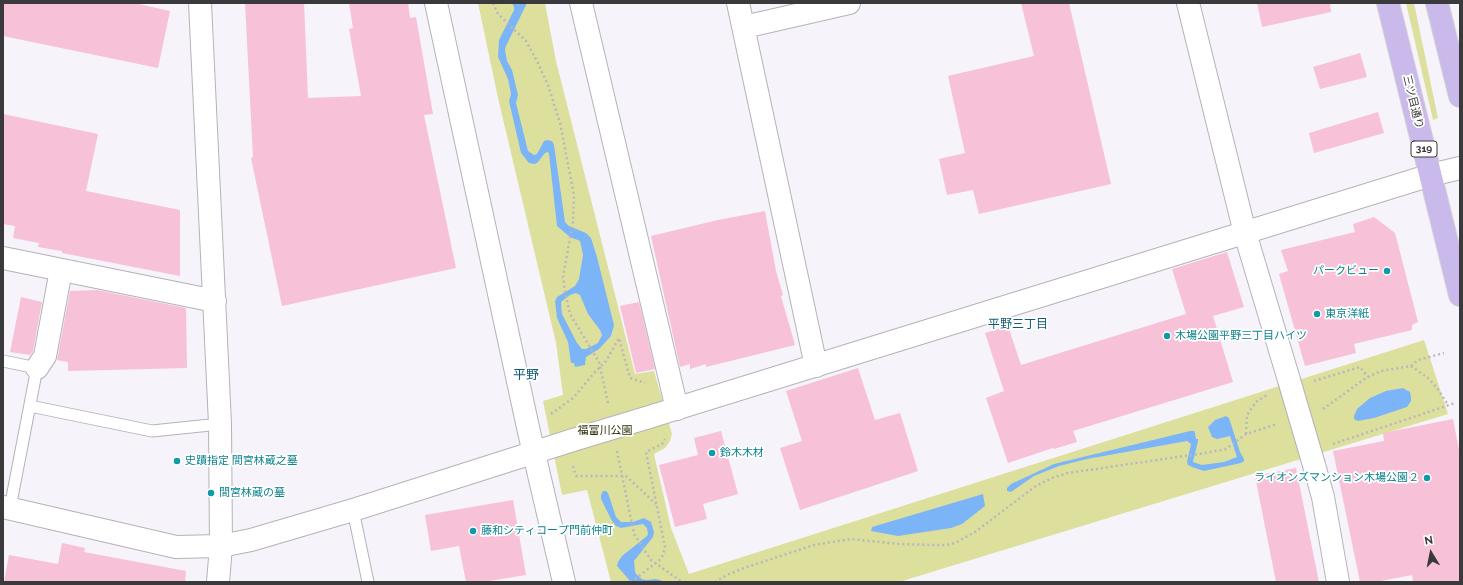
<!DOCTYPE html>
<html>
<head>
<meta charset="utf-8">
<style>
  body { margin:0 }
  #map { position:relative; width:1463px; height:585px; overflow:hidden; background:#f6f3fb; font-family:Raleway,sans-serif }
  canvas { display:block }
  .frame { position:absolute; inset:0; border:4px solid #3a393b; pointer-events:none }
  .north { position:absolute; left:1411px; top:533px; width:40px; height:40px; -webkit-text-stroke:3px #fff; paint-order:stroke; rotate:350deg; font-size:11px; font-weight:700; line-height:16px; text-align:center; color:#3a393b }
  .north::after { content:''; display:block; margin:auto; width:14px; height:18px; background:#3a393b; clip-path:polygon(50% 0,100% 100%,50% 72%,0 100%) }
</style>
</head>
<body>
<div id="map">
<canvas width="1463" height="585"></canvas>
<div class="frame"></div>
<div class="north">N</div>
</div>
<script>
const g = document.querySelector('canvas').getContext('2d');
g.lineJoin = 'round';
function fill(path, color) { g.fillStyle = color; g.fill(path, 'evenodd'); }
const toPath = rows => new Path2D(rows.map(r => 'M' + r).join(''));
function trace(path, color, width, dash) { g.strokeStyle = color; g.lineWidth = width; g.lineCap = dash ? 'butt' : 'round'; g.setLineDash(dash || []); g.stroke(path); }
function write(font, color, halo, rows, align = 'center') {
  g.font = font + ' Raleway,"Noto Sans JP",sans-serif'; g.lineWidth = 3.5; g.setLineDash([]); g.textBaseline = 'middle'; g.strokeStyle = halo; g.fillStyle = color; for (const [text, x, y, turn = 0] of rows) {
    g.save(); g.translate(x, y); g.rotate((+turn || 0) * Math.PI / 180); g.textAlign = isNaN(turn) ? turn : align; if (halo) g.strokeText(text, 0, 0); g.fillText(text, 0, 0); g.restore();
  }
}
const green = toPath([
  [478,3,545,3,556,61,635,374,654,371,672,434,670,441,665,448,654,454,671,528,689,574,1424,340,1448,414,899,582,611,582,587,490,562,495,543,401,563,395,556,343,498,98],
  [1406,3,1414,3,1438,118,1433,120]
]);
const water = toPath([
  [512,3,527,3,506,46,505,50,507,61,512,70,518,95,516,103,528,151,534,155,537,154,544,141,547,140,552,141,554,145,565,222,569,226,586,233,591,238,597,257,614,325,611,336,599,349,586,357,585,365,575,367,574,363,571,363,568,342,557,318,555,301,557,297,575,286,579,279,583,255,580,241,570,237,557,226,549,154,548,152,545,153,538,162,535,164,529,163,521,153,509,101,511,94,508,79,498,57,499,40,514,10,514,7],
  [576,293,580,295,588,314,600,330,602,335,598,343,586,349,582,349,577,343,562,314,561,303,562,301,570,295],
  [1403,388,1410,392,1411,397,1411,401,1407,407,1374,418,1358,421,1354,419,1354,416,1357,409,1370,398,1386,391],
  [1226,416,1229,418,1240,452,1244,459,1244,461,1241,463,1204,471,1192,467,1188,465,1187,462,1191,444,1187,441,1087,459,1059,466,1034,476,1011,492,1007,491,1007,488,1011,484,1054,464,1190,431,1194,431,1195,433,1196,439,1198,439,1198,441,1193,462,1202,465,1224,462,1237,457,1230,436,1217,439,1212,437,1208,427,1215,420],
  [603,491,606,491,608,493,616,517,621,522,633,522,644,518,651,522,654,532,653,537,634,561,635,571,636,574,642,579,646,580,656,579,666,582,631,582,617,566,618,562,622,556,647,536,648,534,647,528,643,524,621,528,616,526,612,521,601,499,601,495],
  [983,494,985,506,962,524,951,528,898,536,871,531,872,527]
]);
const building = toPath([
  [3,3,134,3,170,11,158,68,3,36],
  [245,3,304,3,308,98,361,96,349,29,353,28,349,3,408,3,410,18,416,17,433,114,424,115,456,268,282,306,251,158,253,157],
  [1021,3,1069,3,1111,184,979,214,973,190,947,195,939,159,965,153,948,76,1034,56],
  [1257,3,1330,3,1331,12,1262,27],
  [1360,53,1367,77,1320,89,1313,67],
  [1378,112,1384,133,1314,153,1309,133],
  [3,114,98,134,86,191,180,210,180,276,62,253,62,251,38,247,39,243,13,238,15,226,3,224],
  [765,211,776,271,783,295,781,296,795,345,706,367,706,364,690,369,690,364,680,367,651,236,718,220],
  [1374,217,1395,233,1418,322,1412,325,1412,330,1354,344,1356,353,1305,366,1279,274,1288,271,1281,250,1355,232,1353,224],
  [1227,252,1244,307,1213,316,1233,382,1073,431,1077,442,1054,449,1053,448,1008,463,986,398,1004,391,985,333,1008,326,1021,365,1186,314,1172,269],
  [97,290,186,308,187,368,68,371,68,362,57,360,70,291],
  [21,297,42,302,33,351,30,355,10,352],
  [639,302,655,369,636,373,620,306],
  [858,368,875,420,900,413,918,471,800,510,780,448,802,441,786,391],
  [1453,419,1460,455,1460,582,1413,582,1412,575,1376,582,1360,582,1333,451,1384,441,1383,433],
  [721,431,738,494,703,504,707,519,675,527,659,465,698,455,694,438],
  [1296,468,1319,582,1276,582,1255,476],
  [513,500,526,575,483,582,466,582,459,546,431,551,425,515],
  [62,543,85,548,84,552,186,571,185,582,4,582,9,555,58,564]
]);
const path = toPath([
  [493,3,498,14,526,41,537,61,548,85,560,123,574,195,573,222,563,277,565,292,570,314,599,362,608,403],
  [1411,366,1428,378,1437,388,1448,405],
  [1314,381,1360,367,1368,377],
  [1323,409,1366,378,1381,371,1411,366,1418,360,1444,353],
  [551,414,573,398,595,372,606,361,619,338,630,378,645,383],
  [1246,434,1247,415,1256,402,1267,395],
  [1333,444,1455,403],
  [617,451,634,534,651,560,682,582],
  [573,466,576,476,626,476,656,504],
  [631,582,661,559,663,555,665,547,646,452,662,444,665,439],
  [715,582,727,575,744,568,814,545,851,539,899,544,933,545,946,545,955,543,975,532,1036,486,1052,478,1068,473,1205,453,1226,449,1246,434,1277,424]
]);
const lane = toPath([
  [3,361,37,368,10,508],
  [30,406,152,431,220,424],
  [353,510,368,582]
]);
const street = toPath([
  [200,3,220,424,221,546,218,582],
  [581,3,677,409],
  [738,3,816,366],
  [1188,3,1245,233,1289,380],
  [744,27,849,3],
  [3,258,215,301],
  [37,368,45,356,61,270],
  [1314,465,1323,497,1338,582]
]);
const secondary = toPath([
  [436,3,529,432,564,582],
  [646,418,1431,175,1460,168],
  [3,507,176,547,221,546,251,540,353,510,573,440]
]);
const primary = toPath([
  [1388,3,1460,295],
  [1437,3,1460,96]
]);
const streetBridge = toPath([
  [1289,380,1314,465]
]);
const secondaryBridge = toPath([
  [573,440,646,418]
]);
const markers = [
  [1387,271,4,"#0f9aa8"],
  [1317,314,4,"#0f9aa8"],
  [1167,336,4,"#0f9aa8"],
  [712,453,4,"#0f9aa8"],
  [177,461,4,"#0f9aa8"],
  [1427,478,4,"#0f9aa8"],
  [211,493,4,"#0f9aa8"],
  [473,531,4,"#0f9aa8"]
];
const shields = [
  [1424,149,26]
];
const shieldNames = [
  ["319",1424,149]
];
const streetNames = [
  ["三ツ目通り",1413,102,76]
];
const cultureNames = [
  ["パークビュー",1379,271,"right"],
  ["東京洋紙",1325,314],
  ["木場公園平野三丁目ハイツ",1175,336],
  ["鈴木木材",720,453],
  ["史蹟指定 間宮林蔵之墓",185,461],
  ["ライオンズマンション木場公園２",1419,478,"right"],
  ["間宮林蔵の墓",219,493],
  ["藤和シティコープ門前仲町",481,531]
];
const parkNames = [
  ["福富川公園",605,431]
];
const neighbourhoodNames = [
  ["平野三丁目",1018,324]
];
const quarterNames = [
  ["平野",526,375]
];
fill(green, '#dde09c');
fill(water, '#7cb5f7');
fill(building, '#f7c1d7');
trace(lane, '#b5b2b9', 13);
trace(street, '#b5b2b9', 24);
trace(secondary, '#b5b2b9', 24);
trace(primary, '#d4d3d4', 24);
trace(path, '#b9b7bd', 2.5, [2, 3]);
trace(lane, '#fff', 11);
trace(street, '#fff', 22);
trace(secondary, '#fff', 22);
trace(primary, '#cabaeb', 22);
trace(streetBridge, '#b5b2b9', 24, []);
trace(secondaryBridge, '#b5b2b9', 24, []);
trace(streetBridge, '#fff', 22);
trace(secondaryBridge, '#fff', 22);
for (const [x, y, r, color] of markers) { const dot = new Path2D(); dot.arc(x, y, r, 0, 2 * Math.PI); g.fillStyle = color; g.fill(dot); trace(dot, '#fff', 1.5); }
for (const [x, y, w] of shields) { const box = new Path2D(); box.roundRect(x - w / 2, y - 8, w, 16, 3); g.fillStyle = '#fff'; g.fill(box); trace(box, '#3a393b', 1); }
write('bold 10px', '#3a393b', null, shieldNames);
write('11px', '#3a393b', '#fff', streetNames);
write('11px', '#0d838f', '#fff', cultureNames, 'left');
write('11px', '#2e2e06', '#fff', parkNames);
write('12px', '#0f5974', '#fff', neighbourhoodNames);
write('13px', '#0f5974', '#fff', quarterNames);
</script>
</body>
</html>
